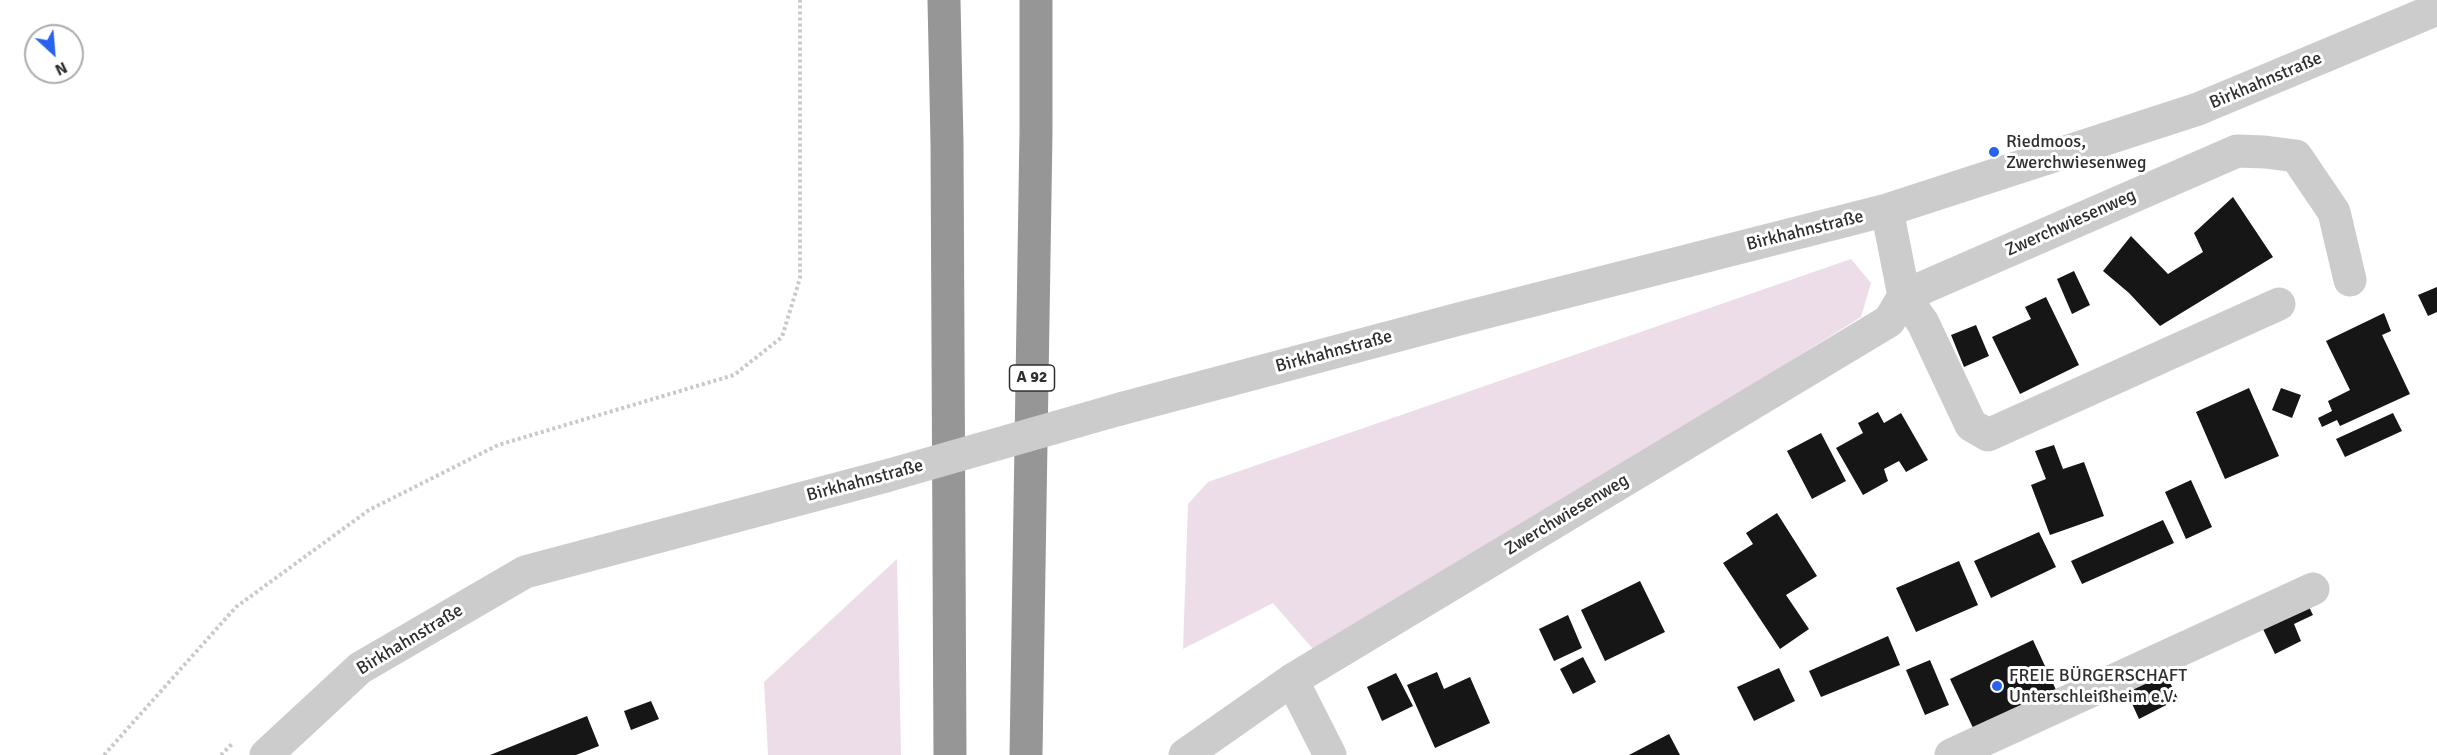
<!DOCTYPE html>
<html>
<head>
<meta charset="utf-8">
<style>
  body { margin:0 }
  #map { position:relative; width:2437px; height:755px; overflow:hidden; background:#fff; font-family:Signika,sans-serif }
  canvas { display:block }
  .north { position:absolute; left:24px; top:24px; width:60px; height:60px; box-sizing:border-box; background:#fff; border:2px solid #acacac; border-radius:50%; rotate:154deg; font-size:16px; font-weight:700; line-height:24px; text-align:center; color:#2f2f2f }
  .north::after { content:''; display:block; margin:auto; width:21px; height:27px; background:#2962ef; clip-path:polygon(50% 0,100% 100%,50% 72%,0 100%) }
</style>
</head>
<body>
<div id="map">
<canvas width="2437" height="755"></canvas>
<div class="north">N</div>
</div>
<script>
const g = document.querySelector('canvas').getContext('2d');
g.lineJoin = 'round';
function fill(path, color) { g.fillStyle = color; g.fill(path, 'evenodd'); }
const toPath = rows => new Path2D(rows.map(r => 'M' + r).join(''));
function trace(path, color, width, dash) { g.strokeStyle = color; g.lineWidth = width; g.lineCap = dash ? 'butt' : 'round'; g.setLineDash(dash || []); g.stroke(path); }
function write(font, color, halo, rows, align = 'center') {
  g.font = font + ' Signika,sans-serif'; g.lineWidth = 6; g.setLineDash([]); g.textBaseline = 'middle'; g.strokeStyle = halo; g.fillStyle = color; for (const [text, x, y, turn = 0] of rows) {
    g.save(); g.translate(x, y); g.rotate((+turn || 0) * Math.PI / 180); g.textAlign = isNaN(turn) ? turn : align; if (halo) g.strokeText(text, 0, 0); g.fillText(text, 0, 0); g.restore();
  }
}
const green = toPath([
  [1851,259,1871,283,1861,317,1319,656,1273,603,1183,649,1188,504,1208,482],
  [897,559,901,755,768,755,764,682]
]);
const building = toPath([
  [2233,197,2273,257,2160,326,2129,293,2103,271,2131,236,2168,274,2203,252,2194,233],
  [2074,271,2090,305,2072,314,2057,279],
  [2437,287,2437,312,2428,316,2418,295],
  [2046,297,2079,365,2020,394,1992,337,2031,319,2025,307],
  [2384,313,2391,331,2382,335,2410,394,2340,426,2337,420,2322,427,2318,418,2332,411,2328,401,2350,390,2326,341],
  [1976,325,1989,356,1964,367,1951,335],
  [2249,388,2279,456,2225,479,2196,412],
  [2281,388,2301,395,2292,418,2272,410],
  [1878,412,1884,423,1901,413,1928,460,1906,472,1899,461,1884,469,1888,481,1863,495,1836,448,1863,433,1858,423],
  [2393,413,2402,431,2345,457,2336,439],
  [1821,433,1846,481,1812,499,1787,451],
  [2054,445,2063,469,2084,462,2104,516,2050,535,2031,485,2046,479,2035,451],
  [2191,480,2212,527,2186,539,2165,492],
  [1777,513,1817,576,1786,595,1809,629,1780,649,1723,563,1753,544,1746,533],
  [2163,520,2174,543,2082,584,2071,561],
  [2039,532,2056,567,1991,598,1974,561],
  [1959,561,1978,605,1916,632,1896,588],
  [1640,581,1665,632,1605,661,1581,610],
  [2309,607,2313,615,2294,624,2301,641,2275,654,2263,629],
  [1568,615,1582,648,1554,661,1539,629],
  [1888,636,1900,665,1821,697,1809,671],
  [2033,640,2057,692,1974,730,1950,679],
  [1583,657,1596,682,1573,694,1560,669],
  [1930,660,1949,705,1925,715,1906,670],
  [1779,668,1795,701,1754,721,1737,687],
  [2163,668,2178,699,2139,719,2124,686],
  [1437,672,1444,689,1470,677,1490,723,1435,748,1407,685],
  [1396,673,1413,706,1382,721,1367,687],
  [651,701,659,719,631,730,624,711],
  [587,716,599,746,576,755,490,755],
  [1669,734,1680,755,1629,755]
]);
const path = toPath([
  [104,755,236,607,369,510,498,445,734,375,782,337,800,278,800,0],
  [221,755,233,743]
]);
const minor = toPath([
  [2279,304,1988,435,1971,425,1923,323,1904,296,2237,151,2265,152,2296,156,2334,212,2350,280],
  [1120,409,1459,319,1887,210,2198,109,2437,9],
  [266,755,360,668,525,572,886,476],
  [1185,755,1292,680],
  [1330,755,1292,680,1889,321,1904,296,1887,210],
  [1951,755,2313,589]
]);
const highway = toPath([
  [944,0,947,142,950,755],
  [1026,755,1036,132,1036,0]
]);
const minorBridge = toPath([
  [886,476,1120,409]
]);
const markers = [
  [1994,152,6,"#2962ef"],
  [1997,686,6,"#2962ef"]
];
const shields = [
  [1032,378,45]
];
const shieldNames = [
  ["A 92",1032,378]
];
const streetNames = [
  ["Birkhahnstraße",2266,81,-23],
  ["Zwerchwiesenweg",2071,223,-24],
  ["Birkhahnstraße",1805,231,-14],
  ["Birkhahnstraße",1334,352,-15],
  ["Birkhahnstraße",865,481,-15],
  ["Zwerchwiesenweg",1567,515,-31],
  ["Birkhahnstraße",410,640,-31]
];
const poiNames = [
  ["Riedmoos,",2006,142],
  ["Zwerchwiesenweg",2006,163],
  ["FREIE BÜRGERSCHAFT",2009,676],
  ["Unterschleißheim e.V.",2009,697]
];
fill(green, '#eddde9');
fill(building, '#161616');
trace(path, '#c9c9c9', 4, [3, 3]);
trace(minor, '#ccc', 33);
trace(highway, '#969696', 33);
trace(minorBridge, '#ccc', 33);
for (const [x, y, r, color] of markers) { const dot = new Path2D(); dot.arc(x, y, r, 0, 2 * Math.PI); g.fillStyle = color; g.fill(dot); trace(dot, '#fff', 2); }
for (const [x, y, w] of shields) { const box = new Path2D(); box.roundRect(x - w / 2, y - 13, w, 26, 4.5); g.fillStyle = '#fff'; g.fill(box); trace(box, '#2f2f2f', 1.5); }
write('bold 16px', '#2f2f2f', null, shieldNames);
write('18px', '#2f2f2f', '#fff', streetNames);
write('18px', '#2f2f2f', '#fff', poiNames, 'left');
</script>
</body>
</html>
